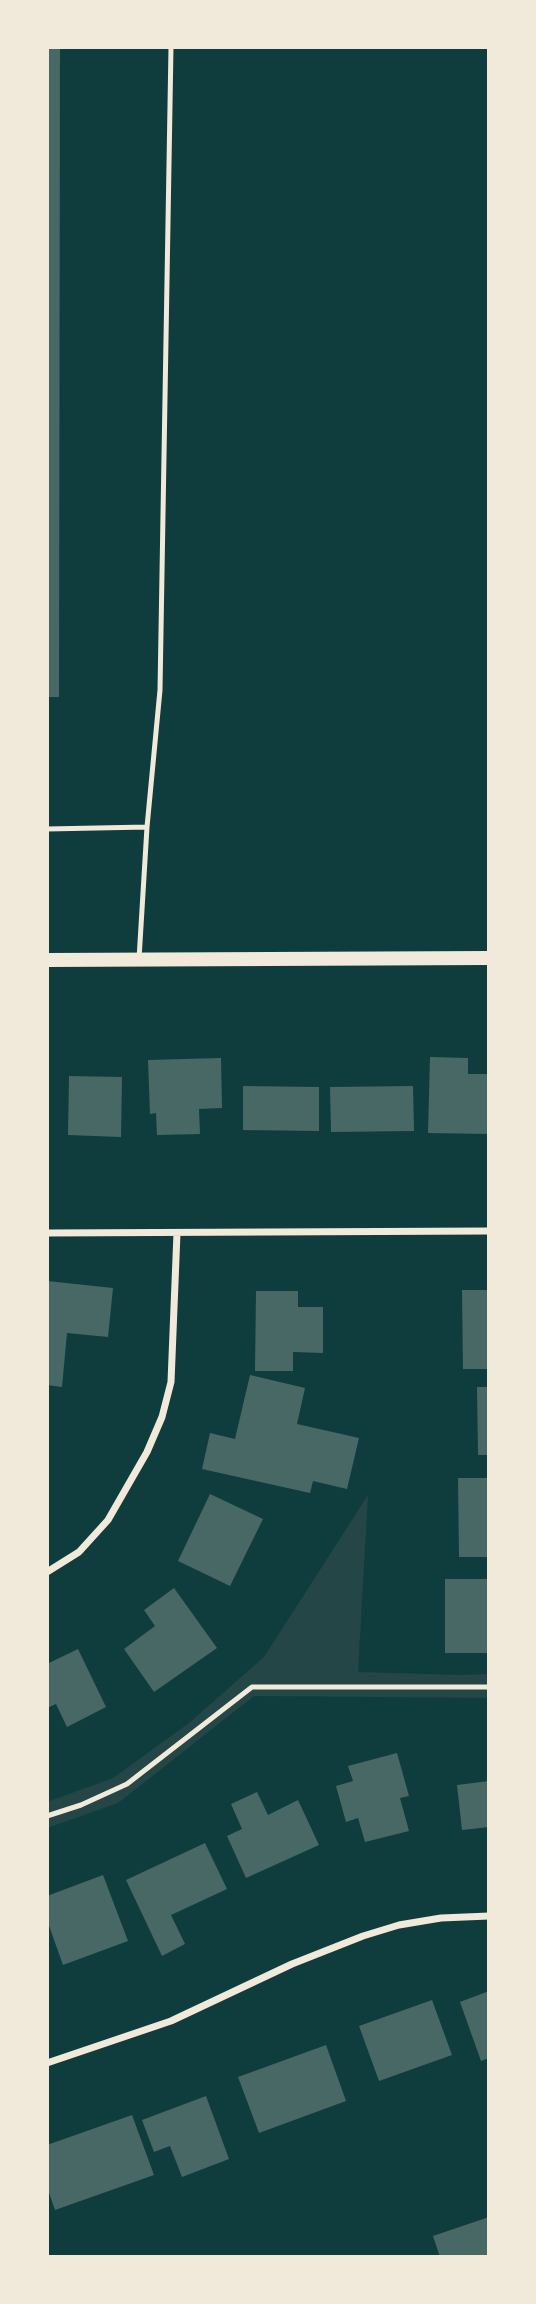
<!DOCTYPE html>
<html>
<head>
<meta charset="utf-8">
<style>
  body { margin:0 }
  #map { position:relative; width:536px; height:2304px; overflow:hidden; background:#0f3d3e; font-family:Roboto,sans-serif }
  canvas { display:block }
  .frame { position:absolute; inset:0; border:49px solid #f1e9da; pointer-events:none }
</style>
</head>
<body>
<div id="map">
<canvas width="536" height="2304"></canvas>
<div class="frame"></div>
</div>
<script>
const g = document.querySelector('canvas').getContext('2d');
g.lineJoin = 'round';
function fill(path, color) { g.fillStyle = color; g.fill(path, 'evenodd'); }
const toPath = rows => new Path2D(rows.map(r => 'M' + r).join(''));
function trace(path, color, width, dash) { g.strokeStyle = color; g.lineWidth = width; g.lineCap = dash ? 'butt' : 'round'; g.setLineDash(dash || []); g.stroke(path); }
const green = toPath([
  [368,1495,358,1672,460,1675,489,1674,489,1698,254,1696,118,1803,47,1828,47,1802,113,1778,189,1723,264,1657]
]);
const building = toPath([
  [47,47,60,47,59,697,47,697],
  [430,1057,468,1058,468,1074,489,1074,489,1134,428,1133],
  [221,1058,222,1108,199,1109,200,1134,157,1135,156,1113,150,1114,148,1060],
  [69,1076,122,1077,121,1137,68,1135],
  [243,1086,319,1087,319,1131,243,1130],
  [413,1086,414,1131,331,1132,330,1087],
  [47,1281,113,1288,108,1337,67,1333,62,1387,47,1385],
  [462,1290,489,1290,489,1369,463,1369],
  [256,1291,298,1291,298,1307,323,1307,323,1353,293,1352,293,1371,255,1371],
  [250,1375,305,1388,297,1424,359,1438,347,1489,313,1481,310,1493,202,1469,210,1433,235,1439],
  [477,1387,489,1387,489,1455,478,1455],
  [458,1478,489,1478,489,1557,459,1557],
  [210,1494,263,1519,230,1586,178,1561],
  [445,1579,489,1579,489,1653,445,1653],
  [174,1588,217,1648,154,1692,124,1649,155,1626,144,1610],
  [78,1649,106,1707,67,1727,56,1704,47,1708,47,1664],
  [397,1753,409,1796,400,1798,409,1831,365,1842,358,1818,346,1822,336,1786,353,1781,348,1766],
  [489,1781,489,1827,462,1830,457,1785],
  [257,1792,268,1815,298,1800,319,1845,246,1878,227,1836,242,1829,231,1804],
  [205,1843,227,1889,171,1915,185,1944,162,1956,126,1880],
  [103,1875,128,1941,63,1965,47,1920,47,1896],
  [489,1991,489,2058,481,2061,460,2002],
  [432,2000,452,2055,379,2081,359,2026],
  [326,2045,346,2101,259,2133,238,2077],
  [206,2096,229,2159,182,2177,170,2146,154,2152,142,2120],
  [132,2115,154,2175,55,2210,47,2187,47,2145],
  [489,2217,489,2257,440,2257,433,2236]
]);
const service = toPath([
  [47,829,147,827],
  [139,959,147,827,160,690,171,47],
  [47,1816,81,1805,127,1784,252,1687,489,1687]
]);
const minor = toPath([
  [47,1233,489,1231],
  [47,1572,79,1552,108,1520,147,1452,162,1417,171,1382,177,1233],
  [47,2063,171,2021,292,1964,363,1936,399,1925,441,1918,489,1916]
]);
const secondary = toPath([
  [47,960,489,958]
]);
fill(green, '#244646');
fill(building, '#486865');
trace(service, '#f1e9da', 5);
trace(minor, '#f1e9da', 7);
trace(secondary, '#f1e9da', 14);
</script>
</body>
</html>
